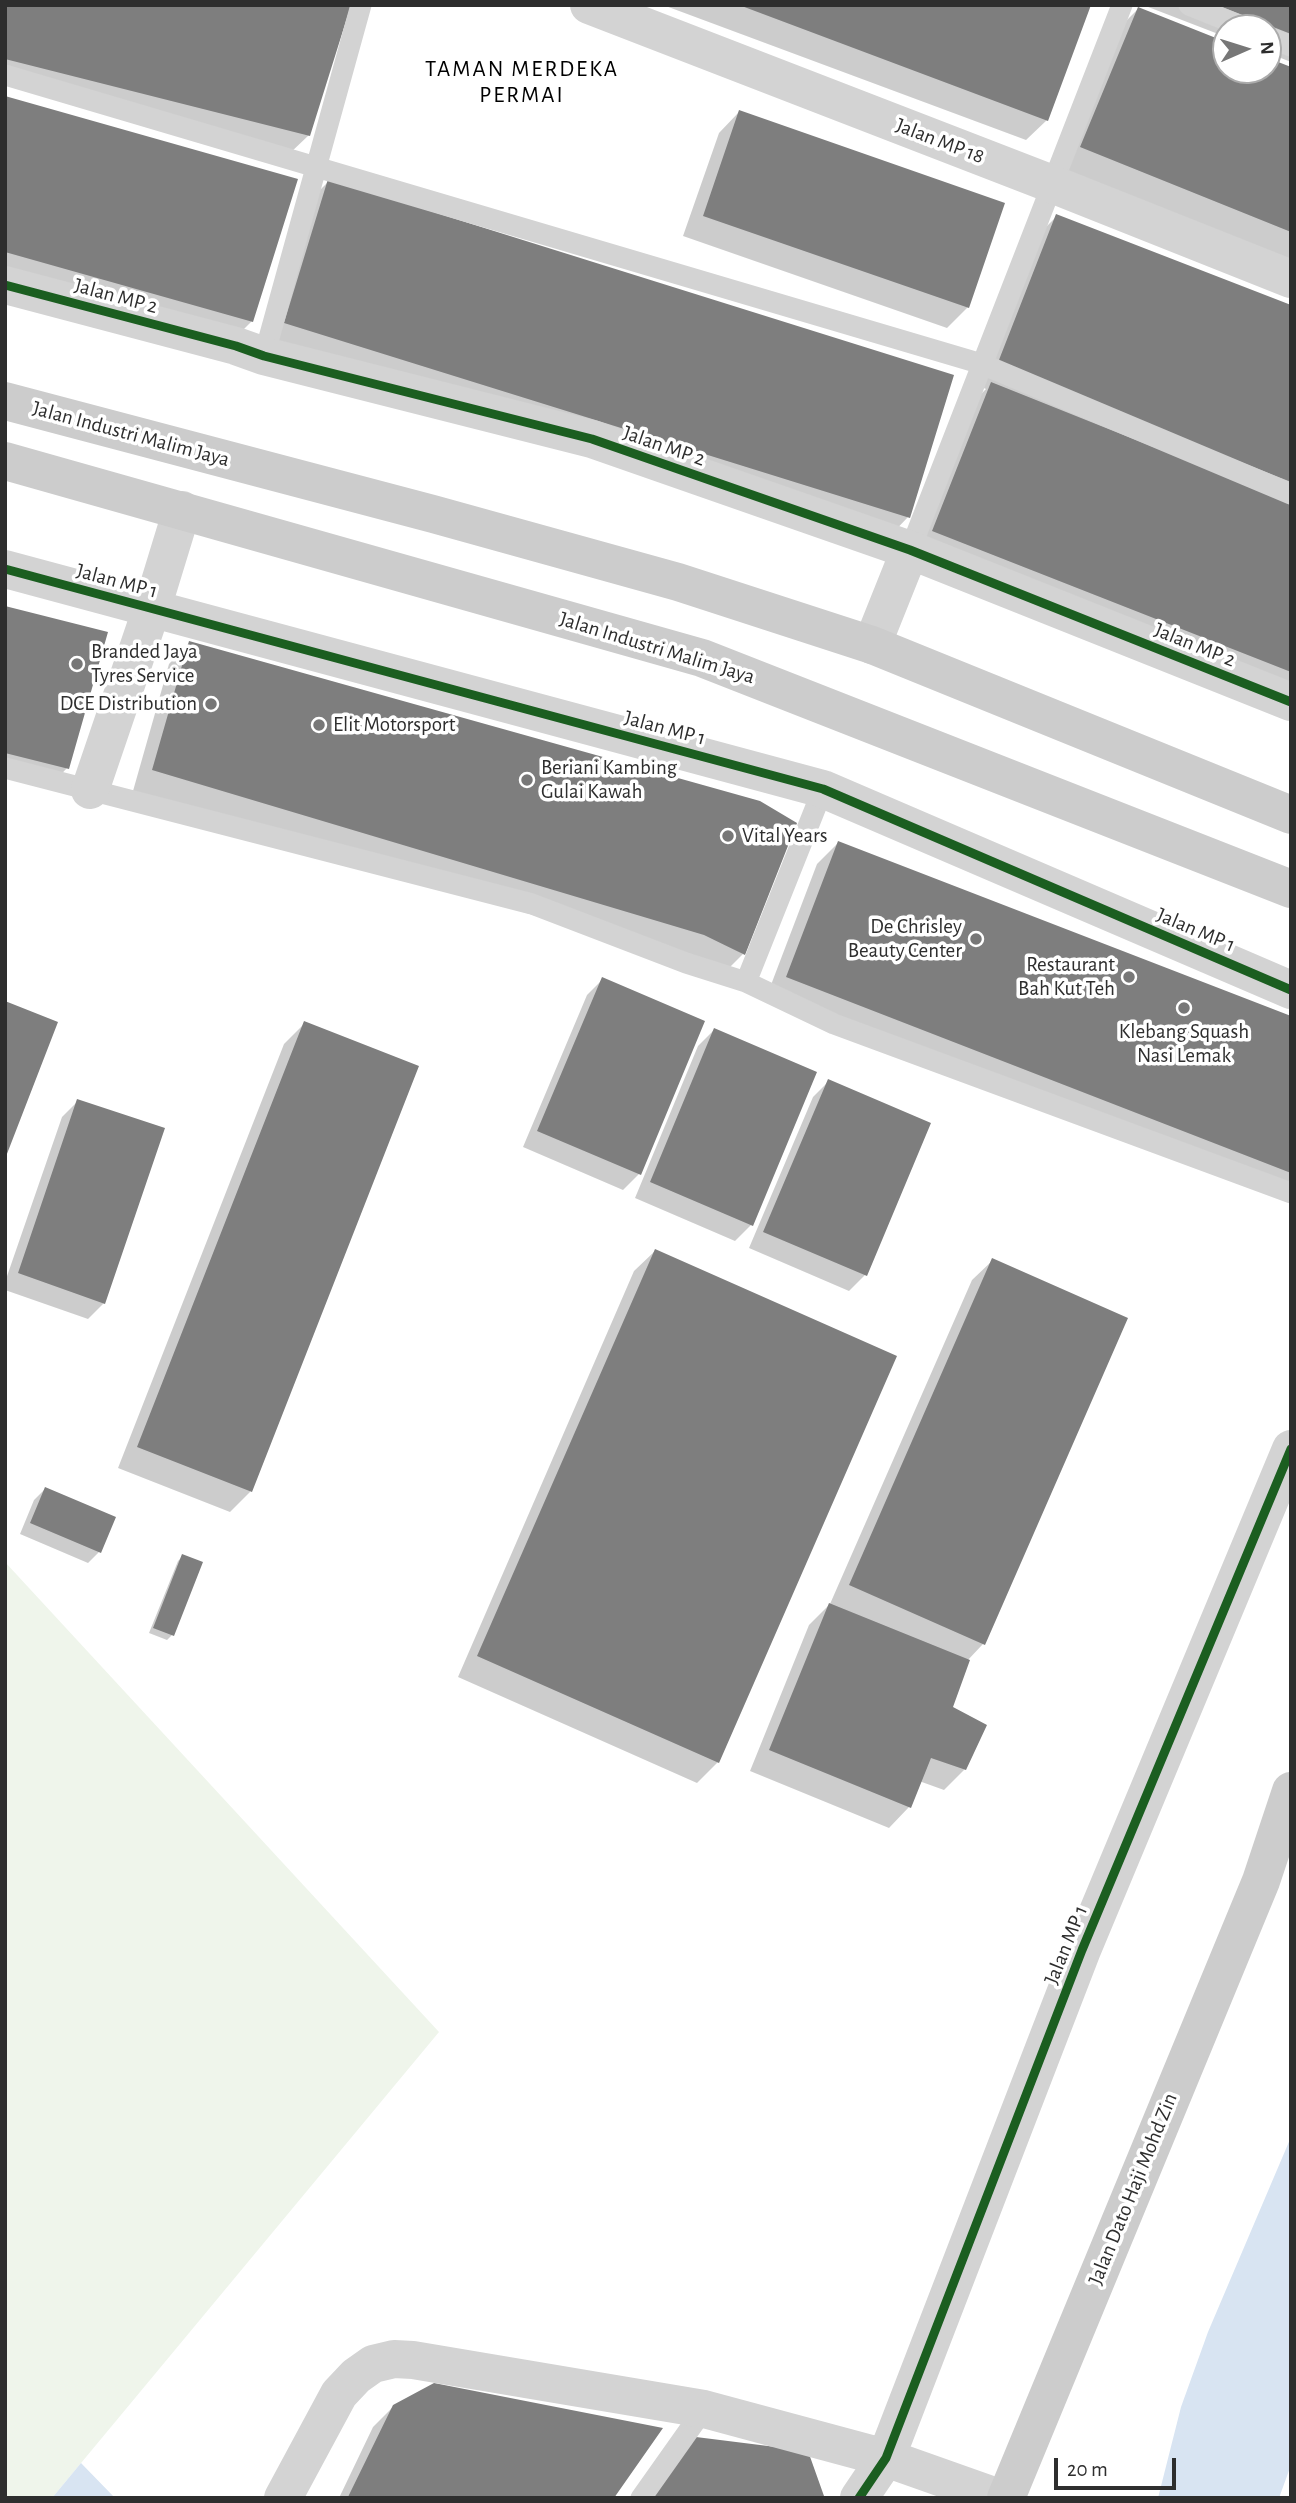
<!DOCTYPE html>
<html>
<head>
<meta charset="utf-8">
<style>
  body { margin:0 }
  #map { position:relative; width:1296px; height:2503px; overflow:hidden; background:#fff; font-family:"Alegreya Sans",sans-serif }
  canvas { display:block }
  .frame { position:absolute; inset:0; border:7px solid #2e2e2e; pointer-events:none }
  .north { position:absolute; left:1212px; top:14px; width:70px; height:70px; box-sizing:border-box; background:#fff; border:2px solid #ababab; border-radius:50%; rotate:87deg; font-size:19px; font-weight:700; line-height:28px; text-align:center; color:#2e2e2e }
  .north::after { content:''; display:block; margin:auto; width:24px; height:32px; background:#777; clip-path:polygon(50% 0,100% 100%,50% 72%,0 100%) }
  .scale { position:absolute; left:1054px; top:2458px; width:122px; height:32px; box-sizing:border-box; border:4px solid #2e2e2e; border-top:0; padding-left:9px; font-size:21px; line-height:24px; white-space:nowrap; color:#2e2e2e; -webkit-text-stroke:5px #fff; paint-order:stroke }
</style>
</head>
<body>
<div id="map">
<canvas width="1296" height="2503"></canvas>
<div class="frame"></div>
<div class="north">N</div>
<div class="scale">20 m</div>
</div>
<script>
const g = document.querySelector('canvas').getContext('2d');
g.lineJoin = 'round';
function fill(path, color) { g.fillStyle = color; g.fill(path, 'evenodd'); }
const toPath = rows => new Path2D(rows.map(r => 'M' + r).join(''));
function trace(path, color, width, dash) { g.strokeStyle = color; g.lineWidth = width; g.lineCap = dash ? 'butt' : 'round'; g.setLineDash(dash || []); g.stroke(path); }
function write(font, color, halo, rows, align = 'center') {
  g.font = font + ' "Alegreya Sans",sans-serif'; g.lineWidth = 7; g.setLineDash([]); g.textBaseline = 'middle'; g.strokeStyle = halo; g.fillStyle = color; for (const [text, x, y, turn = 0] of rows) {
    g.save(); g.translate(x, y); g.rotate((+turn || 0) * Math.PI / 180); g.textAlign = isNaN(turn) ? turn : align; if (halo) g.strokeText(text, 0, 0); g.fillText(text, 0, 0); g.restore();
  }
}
const green = toPath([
  [5,1562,439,2032,52,2498,5,2498]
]);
const water = toPath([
  [1291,2137,1291,2465,1279,2498,1158,2498,1181,2407,1208,2332],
  [81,2463,115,2498,52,2498]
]);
const shadow = toPath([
  [5,5,309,135,288,155,5,84],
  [663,5,1089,5,1047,120,1026,140],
  [1143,5,1291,5,1291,62,1268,53,1268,28,1226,28,1226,37],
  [1138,9,1226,44,1226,70,1268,70,1268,60,1291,69,1291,260,1060,168,1118,29],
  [5,98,252,321,231,342,5,278],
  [739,112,968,307,947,328,683,236,719,133],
  [329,181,908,517,888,538,265,343,308,202],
  [1057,216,1291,306,1291,700,913,552,971,404,986,389,977,385,1036,237],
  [5,608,67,768,47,789,5,778],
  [189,643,743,954,723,974,133,791,169,664],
  [838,843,1291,1018,1291,1201,766,998,817,864],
  [603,979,639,1174,623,1190,523,1147,587,995],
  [305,1023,417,1067,250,1492,230,1512,118,1468,284,1044],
  [714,1030,751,1225,735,1241,635,1198,698,1046],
  [829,1081,865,1275,849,1291,749,1248,813,1097],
  [78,1101,104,1303,88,1319,5,1290,5,1282,62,1117],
  [655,1251,718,1762,697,1783,458,1677,634,1271],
  [993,1260,1125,1319,983,1644,967,1661,951,1708,965,1769,944,1790,919,1781,909,1807,889,1828,750,1771,809,1625,830,1604,972,1280],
  [45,1489,113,1518,99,1552,88,1563,20,1534,34,1500],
  [183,1556,201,1563,172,1635,167,1640,149,1633,178,1561],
  [394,2406,611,2498,339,2498,373,2427],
  [807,2453,821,2498,649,2498]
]);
const building = toPath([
  [5,5,351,5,310,136,5,59],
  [739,5,1091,5,1048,121],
  [1217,5,1291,5,1291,34],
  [1138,7,1226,42,1226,70,1268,70,1268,58,1291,67,1291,232,1080,147],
  [5,96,298,179,253,322,5,252],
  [739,110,1005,203,969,308,703,216],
  [328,179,954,375,910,518,284,323],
  [1056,214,1291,305,1291,482,997,365],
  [991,382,1291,502,1291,672,932,531],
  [5,606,108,632,69,769,5,753],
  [189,641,760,801,797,823,745,955,704,935,152,770],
  [838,841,1291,1016,1291,1173,786,977],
  [602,977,705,1021,641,1175,537,1131],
  [5,1001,58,1022,5,1159],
  [304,1021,419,1066,252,1492,137,1447],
  [714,1028,817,1072,753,1226,650,1182],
  [828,1079,931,1123,867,1276,763,1232],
  [77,1099,165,1128,105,1304,18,1273],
  [655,1249,897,1356,719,1763,477,1656],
  [992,1258,1128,1318,985,1645,849,1585],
  [45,1487,116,1517,101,1553,30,1523],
  [182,1554,203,1562,174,1636,153,1628],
  [829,1603,970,1660,953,1707,987,1725,966,1770,931,1758,911,1808,769,1750],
  [434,2383,663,2428,614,2498,348,2497,393,2405],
  [696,2437,808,2451,824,2496,653,2498]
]);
const service = toPath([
  [1189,5,1246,28],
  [1268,37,1291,46],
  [5,75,982,364,1291,494],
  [264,356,361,5],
  [910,550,1122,5],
  [5,768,532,904,686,963,746,982,834,1024,1291,1193],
  [746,982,823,789],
  [641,2498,704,2409]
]);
const minor = toPath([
  [589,5,1052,184,1291,279],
  [5,285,236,346,264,356,592,439,910,550,1291,702],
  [5,569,823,789,1291,990],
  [872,645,910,550],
  [90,790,152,608,182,510],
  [283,2498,339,2394,356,2376,373,2364,394,2359,413,2360,704,2409,886,2458,999,2498],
  [859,2498,886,2458,1082,1950,1291,1449]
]);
const secondary = toPath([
  [5,401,433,514,678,582,872,645,1291,815],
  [5,461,702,658,1291,889],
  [1006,2498,1261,1881,1291,1791]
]);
const cycleway = toPath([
  [5,285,236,346,264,356,592,439,910,550,1291,702],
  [5,569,823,789,1291,990],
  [859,2498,886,2458,1082,1950,1291,1449]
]);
const markers = [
  [77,664,7,"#777"],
  [211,704,7,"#777"],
  [319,725,7,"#777"],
  [527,780,7,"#777"],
  [728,836,7,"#777"],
  [976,939,7,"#777"],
  [1129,977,7,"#777"],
  [1184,1008,7,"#777"]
];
const streetNames = [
  ["Jalan MP 18",940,141,21],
  ["Jalan MP 2",116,296,15],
  ["Jalan Industri Malim Jaya",131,434,15],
  ["Jalan MP 2",664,446,19],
  ["Jalan MP 1",117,581,15],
  ["Jalan MP 2",1195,645,22],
  ["Jalan Industri Malim Jaya",657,648,17],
  ["Jalan MP 1",665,728,15],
  ["Jalan MP 1",1196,930,23],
  ["Jalan MP 1",1066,1945,-68],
  ["Jalan Dato Haji Mohd Zin",1133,2189,-68]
];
const poiNames = [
  ["Branded Jaya",91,652],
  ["Tyres Service",91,676],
  ["DCE Distribution",197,704,"right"],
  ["Elit Motorsport",333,725],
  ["Beriani Kambing",541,768],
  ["Gulai Kawah",541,792],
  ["Vital Years",742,836],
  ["De Chrisley",962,927,"right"],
  ["Beauty Center",962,951,"right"],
  ["Restaurant",1115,965,"right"],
  ["Bah Kut Teh",1115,989,"right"],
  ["Klebang Squash",1184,1032,"center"],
  ["Nasi Lemak",1184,1056,"center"]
];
const neighbourhoodNames = [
  ["TAMAN MERDEKA",522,69],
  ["PERMAI",522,95]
];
fill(green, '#eff5eb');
fill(water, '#d8e4f2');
fill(shadow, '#0003');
fill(building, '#7e7e7e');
trace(service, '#d3d3d3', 21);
trace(minor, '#d3d3d3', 38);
trace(secondary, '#ccc', 38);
trace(cycleway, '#1b5e20', 9);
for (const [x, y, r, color] of markers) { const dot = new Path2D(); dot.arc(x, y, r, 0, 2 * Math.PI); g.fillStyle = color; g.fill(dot); trace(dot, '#fff', 2.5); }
write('21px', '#2e2e2e', '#fff', streetNames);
write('21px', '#2e2e2e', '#fff', poiNames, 'left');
g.letterSpacing = '2px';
write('23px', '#000', '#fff', neighbourhoodNames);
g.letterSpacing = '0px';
</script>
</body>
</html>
